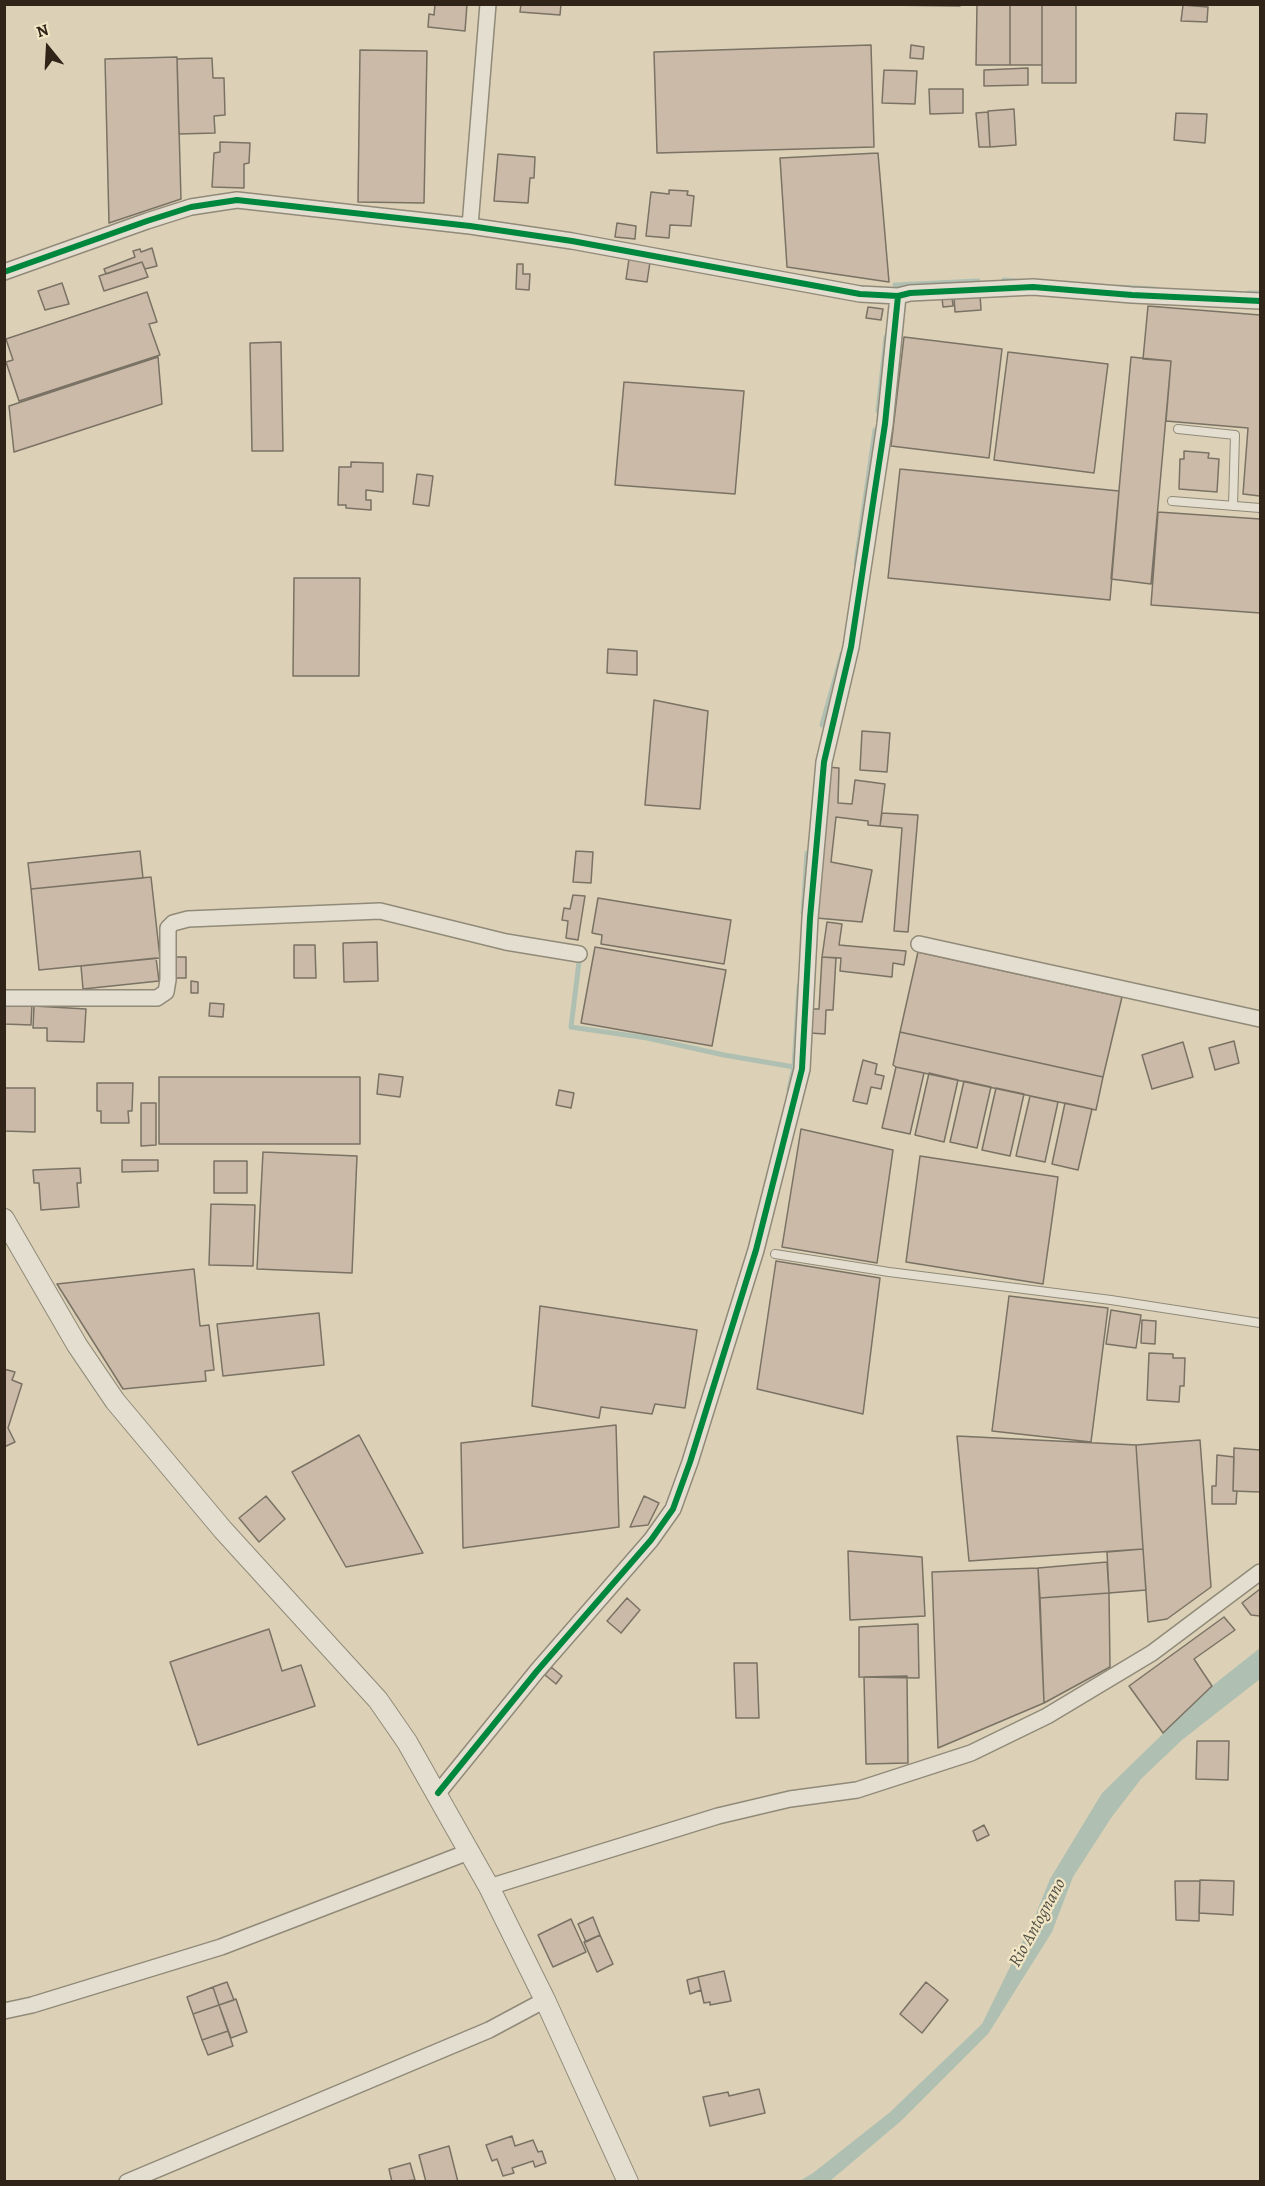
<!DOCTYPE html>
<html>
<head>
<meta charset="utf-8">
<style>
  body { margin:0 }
  #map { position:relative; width:1265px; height:2186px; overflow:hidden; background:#dcd1b6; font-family:Alegreya,serif }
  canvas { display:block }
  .frame { position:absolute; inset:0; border:6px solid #302419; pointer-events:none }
  .north { position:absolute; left:18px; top:18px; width:60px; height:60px; -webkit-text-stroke:4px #f3e6c5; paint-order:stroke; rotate:342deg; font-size:16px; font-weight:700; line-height:24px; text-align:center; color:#302419 }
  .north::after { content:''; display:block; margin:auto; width:21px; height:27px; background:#302419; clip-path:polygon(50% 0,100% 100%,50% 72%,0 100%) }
</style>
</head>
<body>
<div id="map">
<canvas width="1265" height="2186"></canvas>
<div class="frame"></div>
<div class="north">N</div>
</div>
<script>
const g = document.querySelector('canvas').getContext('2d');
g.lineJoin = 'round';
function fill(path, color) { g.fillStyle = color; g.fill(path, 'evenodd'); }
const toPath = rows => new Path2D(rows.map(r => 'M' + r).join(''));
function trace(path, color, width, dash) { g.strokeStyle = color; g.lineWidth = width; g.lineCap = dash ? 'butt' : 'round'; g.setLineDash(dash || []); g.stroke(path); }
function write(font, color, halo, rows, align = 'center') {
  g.font = font + ' Alegreya,serif'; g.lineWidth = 4.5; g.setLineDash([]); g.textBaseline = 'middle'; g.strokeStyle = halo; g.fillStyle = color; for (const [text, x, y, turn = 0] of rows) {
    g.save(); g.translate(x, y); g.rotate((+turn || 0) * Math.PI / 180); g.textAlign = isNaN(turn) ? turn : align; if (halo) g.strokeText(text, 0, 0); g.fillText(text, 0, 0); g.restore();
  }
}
const water = toPath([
  [1260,1648,1260,1679,1182,1740,1141,1779,1111,1818,1073,1877,1052,1932,988,2034,901,2121,830,2181,798,2182,813,2173,889,2113,982,2024,1035,1916,1050,1879,1102,1793,1212,1686]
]);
const stream = toPath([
  [1004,280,1017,281],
  [895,285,978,281],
  [1119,287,1155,289],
  [1248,293,1260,293],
  [878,411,886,337],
  [856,563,875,430],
  [822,725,842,654],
  [803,913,807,853],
  [579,962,571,1027,647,1038,724,1055,794,1067],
  [789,1090,794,1067,799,986]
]);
const building = toPath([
  [435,4,467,4,465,31,428,27,429,14,434,15,435,4],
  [521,4,561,4,560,15,520,12,521,4],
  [884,4,960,4,960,6,884,5,884,4],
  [977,4,1010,4,1010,65,976,65,977,4],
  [1010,4,1042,4,1042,65,1010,65,1010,4],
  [1042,4,1076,4,1076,83,1042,83,1042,4],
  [1183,5,1208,7,1207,22,1181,21,1183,5],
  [871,45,874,147,657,153,654,52,871,45],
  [911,45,924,47,923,59,910,58,911,45],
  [360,50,427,51,424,203,358,202,360,50],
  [177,57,181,199,109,223,105,59,177,57],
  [212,58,213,78,224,78,225,115,214,116,215,133,179,134,177,59,212,58],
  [1028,68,1028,85,984,86,984,70,1028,68],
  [884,70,917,71,915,104,882,103,884,70],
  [929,89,963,89,963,113,930,114,929,89],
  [1014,109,1016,145,990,147,988,111,1014,109],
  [988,112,990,147,979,147,976,113,988,112],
  [1176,113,1207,114,1205,143,1174,140,1176,113],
  [220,142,250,143,249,163,244,164,244,188,212,187,214,153,220,152,220,142],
  [878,153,889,282,787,267,780,158,878,153],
  [498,154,535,157,534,178,530,178,528,203,494,201,498,154],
  [669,190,688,191,687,195,694,196,691,226,670,225,669,238,646,236,651,192,669,194,669,190],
  [617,223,636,226,635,239,615,237,617,223],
  [152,248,157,266,145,269,142,262,106,274,104,269,135,257,133,251,140,249,141,252,152,248],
  [629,259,650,262,647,282,626,279,629,259],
  [142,262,148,277,104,291,99,276,142,262],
  [517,264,523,264,523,274,530,274,529,290,516,289,517,264],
  [62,283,69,304,45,310,38,291,62,283],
  [147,292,157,322,149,324,160,355,19,401,6,362,13,360,6,339,147,292],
  [980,295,981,310,955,312,954,297,980,295],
  [952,297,953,306,943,307,942,298,952,297],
  [1148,306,1260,315,1260,496,1243,494,1248,428,1166,421,1171,361,1143,359,1148,306],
  [868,307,883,309,881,320,866,318,868,307],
  [904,337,1002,349,989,458,891,446,904,337],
  [281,342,283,451,252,451,250,343,281,342],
  [1008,352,1108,364,1094,473,994,460,1008,352],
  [158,357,162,404,14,452,9,406,158,357],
  [1131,357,1171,361,1151,584,1111,579,1131,357],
  [624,382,744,391,735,494,615,485,624,382],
  [1184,451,1209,453,1208,458,1219,459,1217,492,1179,489,1180,459,1184,459,1184,451],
  [351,462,383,463,383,492,366,490,366,500,371,500,371,510,346,508,346,505,338,505,339,467,351,467,351,462],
  [900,469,1119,491,1110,600,888,578,900,469],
  [417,474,433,476,429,506,413,504,417,474],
  [1158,512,1260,519,1260,613,1151,605,1158,512],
  [294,578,360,578,359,676,293,676,294,578],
  [608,649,637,651,637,675,607,673,608,649],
  [654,700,708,711,700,809,645,805,654,700],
  [862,731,890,733,887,772,860,770,862,731],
  [827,767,839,768,838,803,852,804,855,780,885,784,880,826,868,825,868,821,836,817,831,862,872,870,862,922,816,918,827,767],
  [882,813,918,815,908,932,894,931,902,828,880,826,882,813],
  [140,851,143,878,31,889,28,863,140,851],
  [576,851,593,852,591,883,573,882,576,851],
  [151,877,160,958,39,970,31,889,151,877],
  [573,895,585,896,578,940,566,938,568,921,562,920,564,908,570,909,573,895],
  [598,898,731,920,724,964,601,944,602,935,592,933,598,898],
  [827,922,842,924,839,945,906,951,904,965,893,963,892,977,840,971,841,958,822,957,827,922],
  [377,942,378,981,344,982,343,943,377,942],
  [294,945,315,945,316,978,294,978,294,945],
  [595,947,726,970,712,1046,581,1023,595,947],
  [918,952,1122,997,1103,1077,900,1032,918,952],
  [173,957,186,957,186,978,173,978,173,957],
  [822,957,836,958,833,1010,826,1010,825,1034,810,1033,811,1009,819,1009,822,957],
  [156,958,159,981,83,989,81,966,156,958],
  [191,981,198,982,198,993,191,993,191,981],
  [4,1003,32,1004,31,1025,4,1024,4,1003],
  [210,1003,224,1004,223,1017,209,1016,210,1003],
  [34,1006,86,1009,84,1042,47,1041,47,1028,33,1028,34,1006],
  [900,1032,1103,1077,1096,1110,896,1067,893,1065,900,1032],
  [1234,1041,1239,1063,1215,1070,1209,1048,1234,1041],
  [1183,1042,1193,1077,1152,1089,1142,1055,1183,1042],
  [863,1060,877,1064,875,1074,884,1076,881,1089,871,1087,867,1104,853,1101,863,1060],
  [896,1067,924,1073,910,1134,882,1128,896,1067],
  [929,1073,958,1080,944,1142,915,1135,929,1073],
  [379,1074,403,1077,400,1097,377,1094,379,1074],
  [159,1077,360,1077,360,1144,159,1144,159,1077],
  [964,1081,991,1087,977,1148,950,1142,964,1081],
  [97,1083,133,1083,132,1111,128,1111,129,1123,101,1123,101,1111,97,1111,97,1083],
  [4,1088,35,1088,35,1132,4,1131,4,1088],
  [996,1088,1024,1094,1010,1156,982,1150,996,1088],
  [559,1090,574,1093,571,1108,556,1105,559,1090],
  [1030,1096,1058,1102,1045,1162,1016,1156,1030,1096],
  [141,1103,156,1103,156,1145,141,1146,141,1103],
  [1065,1103,1092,1109,1078,1170,1052,1164,1065,1103],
  [801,1129,893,1150,877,1263,782,1247,801,1129],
  [263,1152,357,1156,352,1273,257,1269,263,1152],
  [920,1156,1058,1177,1043,1284,906,1262,920,1156],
  [122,1160,158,1160,158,1171,122,1172,122,1160],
  [214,1161,247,1161,247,1193,214,1193,214,1161],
  [80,1168,81,1183,77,1183,79,1207,41,1210,39,1183,34,1183,33,1170,80,1168],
  [211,1204,255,1205,253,1266,209,1265,211,1204],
  [776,1261,880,1278,863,1414,757,1389,776,1261],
  [194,1269,200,1326,209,1325,214,1370,205,1371,206,1381,123,1389,57,1284,194,1269],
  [1009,1296,1108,1308,1091,1442,992,1431,1009,1296],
  [540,1306,697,1330,685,1408,655,1404,652,1414,601,1407,599,1418,532,1406,540,1306],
  [1111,1310,1141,1315,1136,1348,1106,1344,1111,1310],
  [319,1313,324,1365,223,1376,217,1324,319,1313],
  [1142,1320,1156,1321,1155,1344,1141,1343,1142,1320],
  [1149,1353,1173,1354,1173,1358,1185,1358,1184,1386,1180,1386,1179,1402,1147,1400,1149,1353],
  [4,1369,15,1372,12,1380,22,1384,8,1428,15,1442,4,1447,4,1369],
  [616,1425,619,1527,463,1548,461,1443,616,1425],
  [359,1435,423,1553,346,1567,292,1472,359,1435],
  [957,1436,1136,1445,1143,1549,969,1561,957,1436],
  [1200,1440,1211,1587,1167,1619,1148,1622,1136,1445,1200,1440],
  [1234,1448,1260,1450,1260,1492,1233,1491,1234,1448],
  [1217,1455,1234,1457,1233,1491,1237,1491,1236,1504,1212,1504,1212,1486,1216,1486,1217,1455],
  [266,1496,285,1519,259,1542,239,1518,266,1496],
  [644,1496,659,1503,648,1525,630,1527,644,1496],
  [1143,1549,1146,1590,1109,1593,1107,1552,1143,1549],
  [848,1551,922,1557,925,1616,850,1620,848,1551],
  [1107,1562,1109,1593,1040,1598,1038,1568,1107,1562],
  [1038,1568,1044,1703,938,1748,932,1572,1038,1568],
  [1260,1589,1260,1616,1251,1615,1242,1603,1260,1589],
  [1109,1593,1110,1667,1044,1703,1040,1598,1109,1593],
  [627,1598,640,1610,621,1633,607,1621,627,1598],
  [1224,1617,1235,1630,1194,1659,1212,1686,1163,1733,1129,1686,1224,1617],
  [918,1624,919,1678,859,1677,859,1627,918,1624],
  [269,1629,282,1671,301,1665,315,1706,198,1745,170,1662,269,1629],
  [734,1663,757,1663,759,1718,736,1718,734,1663],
  [551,1667,562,1676,556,1684,545,1675,551,1667],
  [907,1676,908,1763,866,1764,864,1677,907,1676],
  [1197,1741,1229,1741,1228,1780,1196,1779,1197,1741],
  [984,1825,989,1835,977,1841,973,1831,984,1825],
  [1200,1880,1234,1881,1233,1915,1199,1913,1200,1880],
  [1175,1881,1200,1881,1199,1921,1176,1920,1175,1881],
  [593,1917,600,1935,586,1942,578,1924,593,1917],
  [571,1919,586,1952,553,1967,538,1935,571,1919],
  [600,1935,613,1964,597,1972,584,1942,600,1935],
  [724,1971,731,2001,710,2005,710,2002,704,2003,698,1977,724,1971],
  [698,1977,701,1990,690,1994,687,1980,698,1977],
  [227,1982,234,2000,219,2005,213,1987,227,1982],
  [926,1982,948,2000,922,2033,900,2014,926,1982],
  [213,1987,219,2005,193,2014,187,1997,213,1987],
  [236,1999,247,2032,231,2038,219,2005,236,1999],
  [219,2005,228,2031,202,2040,193,2014,219,2005],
  [228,2031,233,2046,208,2055,202,2040,228,2031],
  [759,2089,765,2113,710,2126,703,2097,728,2092,729,2096,759,2089],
  [512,2136,515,2146,533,2140,538,2152,542,2151,546,2163,535,2167,533,2161,512,2168,514,2173,503,2176,497,2159,492,2161,486,2145,512,2136],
  [449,2146,458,2182,426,2182,419,2155,449,2146],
  [410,2163,415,2180,392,2182,389,2169,410,2163]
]);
const service = toPath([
  [1178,429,1235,435,1233,506],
  [1172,501,1260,508],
  [775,1254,889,1272,1111,1300,1260,1323]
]);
const minor = toPath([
  [470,226,488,4],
  [4,272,147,221,191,207,237,200,470,226,572,241,860,294,898,296,910,293,1033,287,1132,295,1260,301],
  [919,944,1260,1019],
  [4,998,157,998,166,992,168,980,168,928,173,923,188,919,380,911,506,942,579,954],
  [438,1793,537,1671,651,1540,673,1509,690,1462,756,1250,802,1069,810,918,824,762,851,647,885,424,898,296],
  [489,1887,718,1816,790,1799,857,1790,971,1753,1047,1716,1152,1653,1260,1572],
  [4,2011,32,2005,221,1947,471,1851],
  [127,2182,489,2030,545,2000]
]);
const tertiary = toPath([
  [4,1219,77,1345,115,1401,223,1530,378,1700,407,1742,489,1887,545,2000,628,2182]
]);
const cycleway = toPath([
  [4,272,147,221,191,207,237,200,470,226,572,241,860,294,898,296,910,293,1033,287,1132,295,1260,301],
  [438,1793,537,1671,651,1540,673,1509,690,1462,756,1250,802,1069,810,918,824,762,851,647,885,424,898,296]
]);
const waterNames = [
  ["Rio Antognano",1038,1923,-61]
];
fill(water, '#afc0b2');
trace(stream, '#afc0b2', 5);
fill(building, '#cabaa7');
trace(building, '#7a7264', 1.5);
trace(service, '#918a79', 10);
trace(minor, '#918a79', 18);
trace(tertiary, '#918a79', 22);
trace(service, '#e3ded0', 8);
trace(minor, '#e3ded0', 15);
trace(tertiary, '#e3ded0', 20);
trace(cycleway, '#00873e', 6);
write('italic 18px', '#505047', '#f3e6c5', waterNames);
</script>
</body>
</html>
